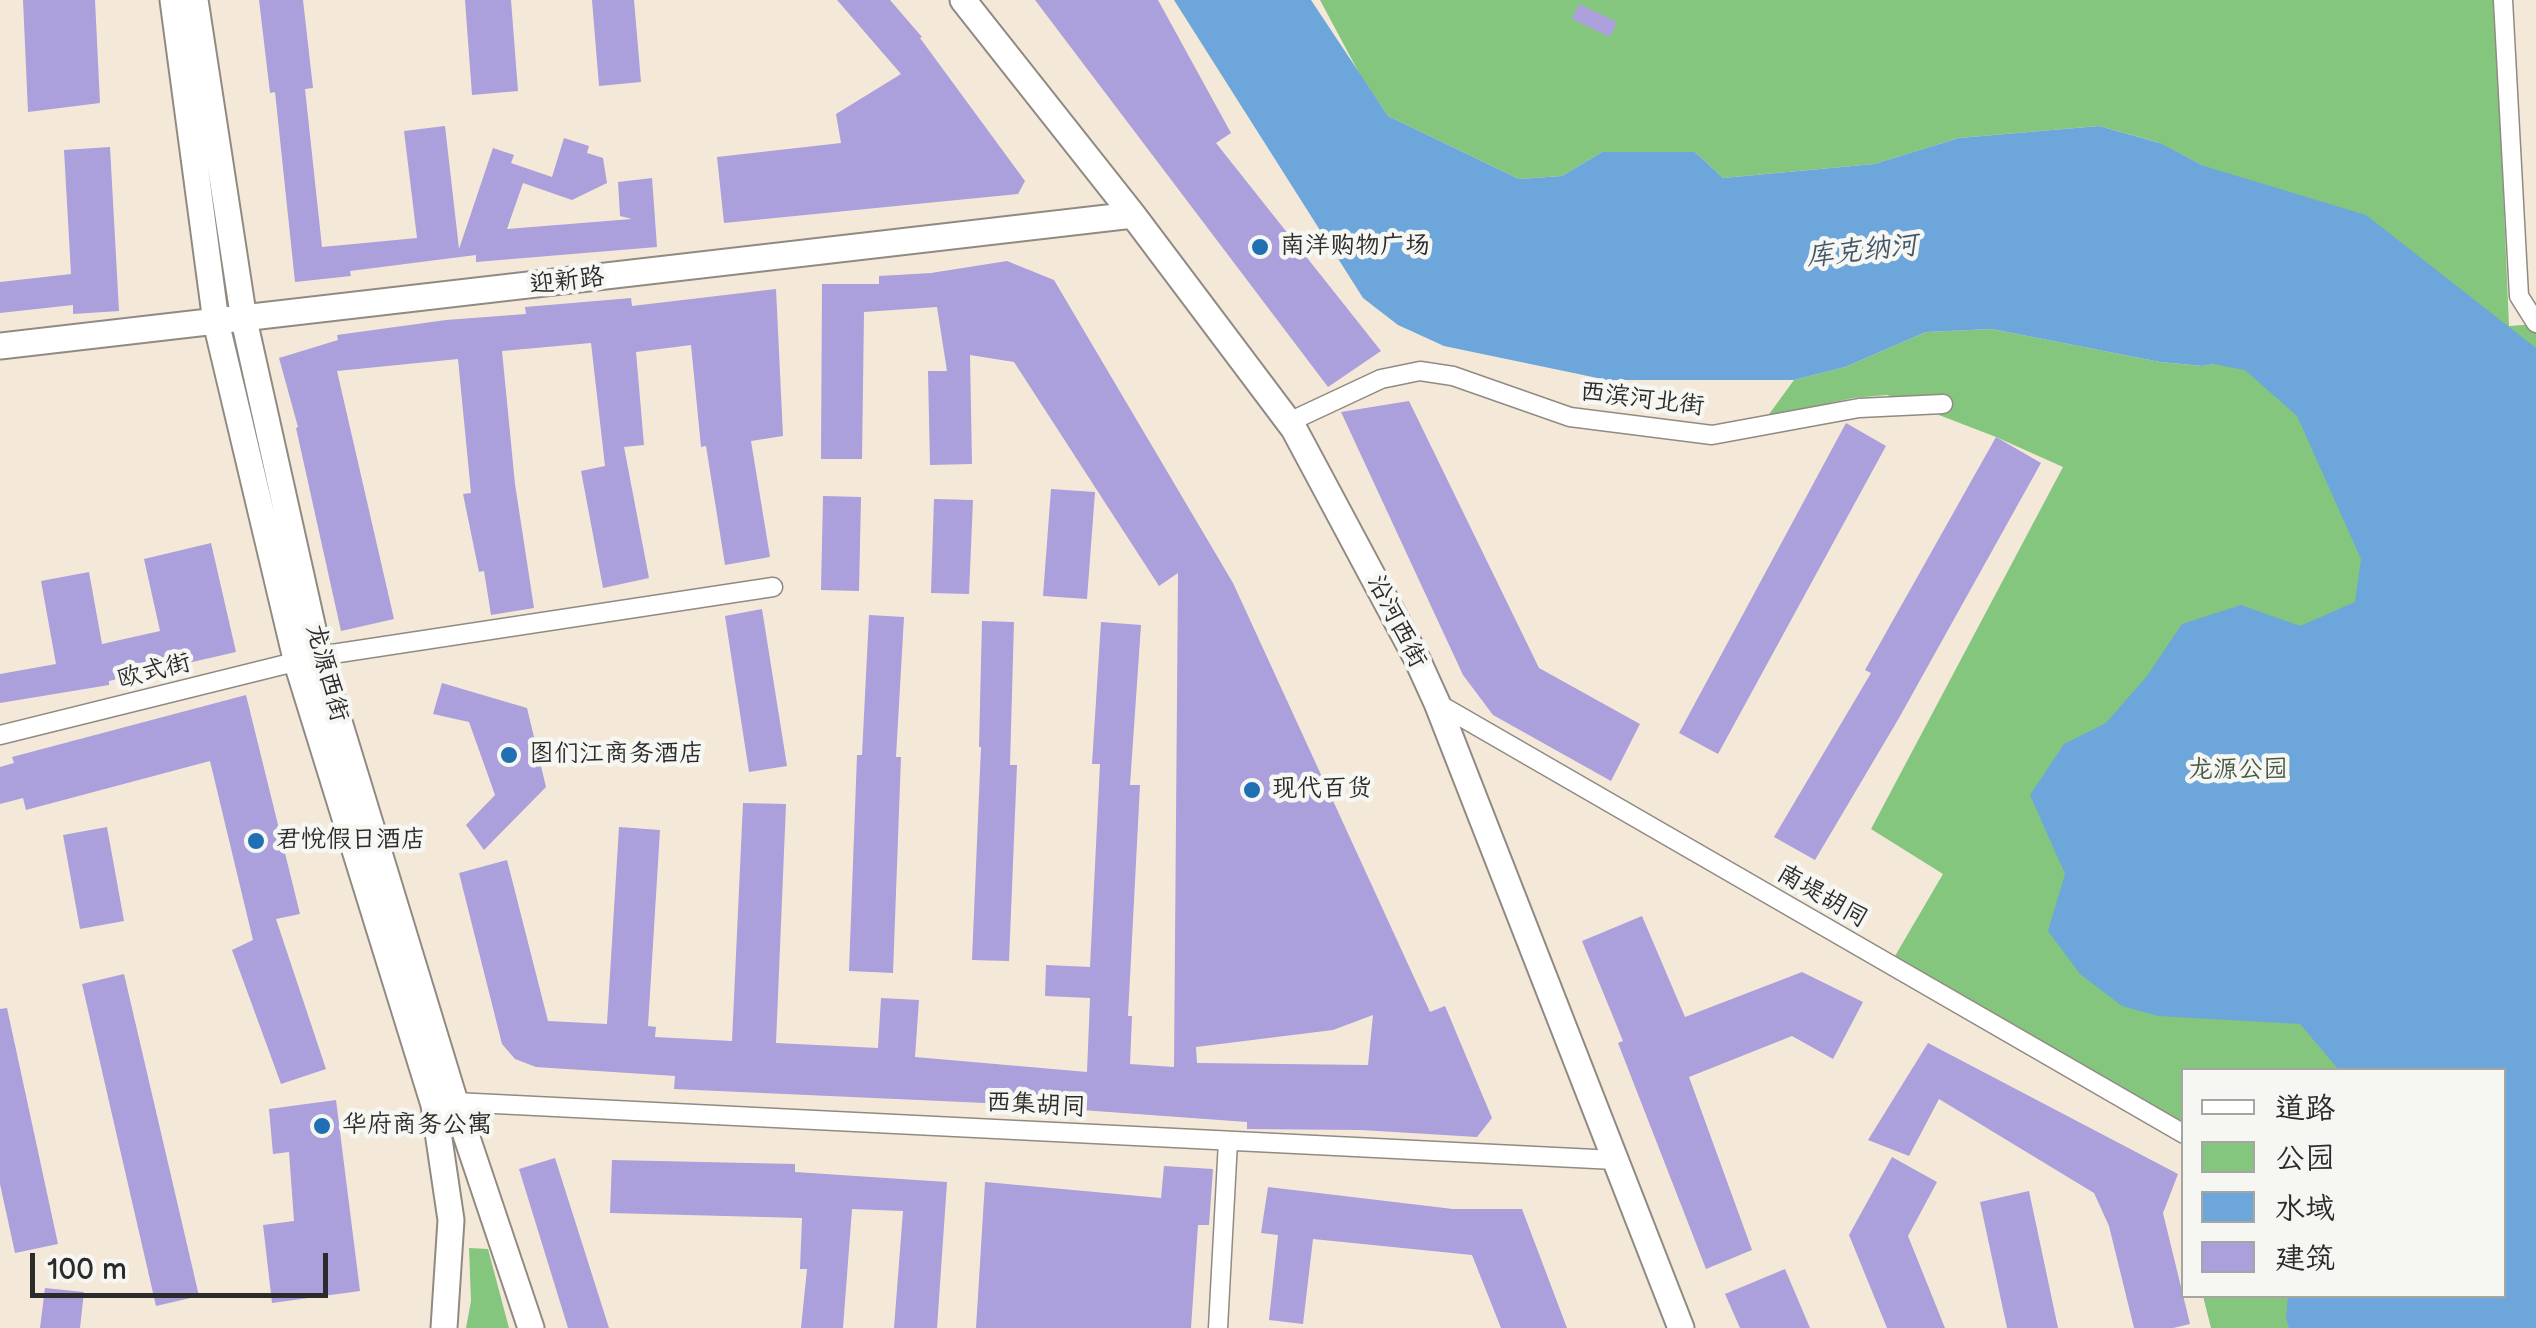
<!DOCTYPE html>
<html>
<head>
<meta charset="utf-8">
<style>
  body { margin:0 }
  #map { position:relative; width:2536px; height:1328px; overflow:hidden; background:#f4e9d8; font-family:"Balsamiq Sans","LXGW WenKai TC",sans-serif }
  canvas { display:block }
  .legend { position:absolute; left:2181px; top:1068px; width:325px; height:230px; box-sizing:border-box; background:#f6f6f2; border:2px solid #a5a5a2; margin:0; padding:12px 18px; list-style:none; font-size:30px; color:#2b2b2b }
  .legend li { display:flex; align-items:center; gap:20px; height:50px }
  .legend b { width:50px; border:2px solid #a5a5a2 }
  .scale { position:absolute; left:30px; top:1253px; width:298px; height:45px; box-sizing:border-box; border:5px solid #2b2b2b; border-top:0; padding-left:12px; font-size:30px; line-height:35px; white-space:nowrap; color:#2b2b2b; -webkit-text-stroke:8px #f6f6f2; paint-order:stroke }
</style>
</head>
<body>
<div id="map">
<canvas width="2536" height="1328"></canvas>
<ul class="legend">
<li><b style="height:12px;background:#fff"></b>道路</li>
<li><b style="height:28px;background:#85c67e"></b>公园</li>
<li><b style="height:28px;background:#6ca6db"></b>水域</li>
<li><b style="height:28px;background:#ab9fdc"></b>建筑</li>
</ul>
<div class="scale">100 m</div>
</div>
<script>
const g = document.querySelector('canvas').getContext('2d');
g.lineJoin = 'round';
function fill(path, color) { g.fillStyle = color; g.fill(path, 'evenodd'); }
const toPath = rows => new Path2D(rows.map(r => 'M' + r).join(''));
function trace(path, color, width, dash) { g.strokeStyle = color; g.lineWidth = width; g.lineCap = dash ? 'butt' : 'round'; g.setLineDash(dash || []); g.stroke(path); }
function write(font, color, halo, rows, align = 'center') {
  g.font = font + ' "Balsamiq Sans","LXGW WenKai TC",sans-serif'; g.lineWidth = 9; g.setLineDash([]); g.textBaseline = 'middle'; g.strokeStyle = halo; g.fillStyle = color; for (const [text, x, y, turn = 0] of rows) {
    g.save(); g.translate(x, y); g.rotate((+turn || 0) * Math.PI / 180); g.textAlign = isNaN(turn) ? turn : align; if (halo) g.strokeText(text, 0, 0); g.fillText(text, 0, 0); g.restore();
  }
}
const green = toPath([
  [1320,0,2495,0,2509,326,2536,324,2536,1328,2211,1328,2203,1296,2504,1296,2504,1070,2184,1070,2183,1127,1895,956,1943,874,1871,829,2063,467,1996,437,1887,395,1853,398,1767,417,1794,380,1845,367,1926,332,1992,329,2160,362,2203,366,2213,364,2204,166,2157,142,2099,126,1959,138,1874,164,1723,178,1695,152,1602,152,1562,176,1519,179,1388,116,1359,73],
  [469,1248,488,1249,509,1328,466,1328,471,1301]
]);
const water = toPath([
  [1174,0,1311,0,1388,116,1519,179,1562,176,1602,152,1695,152,1723,178,1874,164,1959,138,2099,126,2160,143,2204,166,2366,215,2536,348,2536,1328,2289,1328,2286,1318,2288,1296,2504,1296,2504,1070,2339,1070,2300,1024,2158,1016,2122,1006,2080,974,2048,931,2065,874,2030,795,2064,744,2106,723,2147,676,2182,624,2241,605,2300,626,2355,602,2361,559,2297,416,2245,370,2213,364,2203,366,2160,362,1992,329,1926,332,1845,367,1794,380,1607,380,1444,346,1398,325,1363,298]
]);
const building = toPath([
  [23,0,95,0,100,103,28,112],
  [259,0,303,0,313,88,305,89,322,247,417,238,404,131,445,126,459,249,493,148,514,155,511,163,552,177,564,138,589,146,587,153,603,158,607,183,572,200,523,183,507,229,632,219,620,216,618,182,652,178,657,247,476,262,476,255,350,271,351,276,295,282,275,92,270,93],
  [465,0,511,0,518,91,472,95],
  [592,0,634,0,641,82,599,86],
  [837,0,890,0,922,37,920,38,1025,181,1018,194,724,223,717,157,841,143,836,114,901,74],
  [1035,0,1158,0,1231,133,1216,143,1381,351,1328,387],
  [1579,4,1617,22,1610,37,1572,19],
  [110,147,119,311,73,314,73,305,0,313,0,282,71,274,64,150],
  [1007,261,1054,280,1233,583,1430,1012,1445,1006,1492,1118,1477,1137,1361,1130,1247,1129,1247,1122,985,1103,674,1089,675,1076,536,1067,515,1059,502,1044,459,873,507,860,548,1021,607,1024,619,827,660,830,648,1026,656,1027,655,1037,732,1041,743,803,786,804,776,1043,878,1048,881,998,919,1000,915,1057,1087,1072,1090,998,1045,996,1046,965,1090,967,1100,764,1092,764,1101,622,1141,625,1130,785,1140,785,1128,1016,1132,1016,1130,1064,1174,1067,1178,573,1159,586,1014,362,970,355,972,464,930,465,928,371,947,371,937,307,864,312,862,459,821,459,822,284,879,284,879,276,931,273],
  [1373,1015,1368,1065,1197,1063,1196,1047,1333,1030],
  [776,289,783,436,751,441,770,557,725,565,706,446,701,447,691,345,636,352,644,445,624,447,649,578,603,588,581,471,605,466,591,343,502,351,515,484,534,608,491,615,484,571,479,572,463,494,471,493,458,359,337,371,394,619,341,631,296,428,298,427,279,358,338,340,337,335,446,320,526,314,525,307,631,298,632,306],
  [1409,401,1539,668,1640,724,1611,781,1493,715,1463,675,1341,412],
  [1846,423,1886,446,1718,754,1679,733],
  [1996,437,2041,463,1899,718,1815,860,1774,837,1871,673,1865,670],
  [1051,489,1095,492,1087,599,1043,596],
  [823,496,861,497,859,591,821,590],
  [934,499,973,500,969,594,931,593],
  [211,543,236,652,109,681,109,685,0,703,0,674,56,664,41,581,89,572,102,644,160,631,144,559],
  [762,609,787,766,749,772,725,616],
  [869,615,904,617,896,757,901,757,893,973,849,971,857,755,862,755],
  [982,621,1014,622,1010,765,1017,765,1009,961,972,960,981,747,979,747],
  [442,683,527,708,546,787,484,850,466,825,495,795,469,722,433,714],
  [246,695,300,914,276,919,326,1069,281,1084,232,950,253,940,210,761,26,810,23,798,0,804,0,767,14,763,12,757],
  [107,827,124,921,80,929,63,835],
  [1642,916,1685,1017,1802,972,1863,1002,1833,1059,1792,1036,1689,1077,1752,1250,1706,1269,1618,1043,1623,1041,1582,941],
  [124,974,199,1296,156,1306,82,984],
  [7,1008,58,1244,15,1253,0,1184,0,1009],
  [1928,1043,2178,1174,2163,1213,2190,1324,2173,1328,2134,1328,2109,1226,2094,1193,1939,1099,1909,1156,1868,1140],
  [336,1100,360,1291,272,1303,263,1225,294,1221,289,1152,273,1154,269,1109],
  [1892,1157,1937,1182,1908,1236,1945,1328,1887,1328,1849,1235],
  [555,1158,609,1328,568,1328,519,1169],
  [612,1160,795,1164,795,1172,947,1182,937,1328,894,1328,903,1211,852,1209,843,1328,801,1328,807,1269,800,1269,802,1218,610,1213],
  [1164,1166,1213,1169,1209,1225,1198,1225,1191,1328,976,1328,985,1182,1161,1198],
  [1268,1187,1453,1209,1522,1209,1567,1328,1501,1328,1472,1255,1313,1239,1303,1324,1269,1320,1278,1235,1261,1233],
  [2029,1191,2058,1328,2007,1328,1980,1202],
  [1785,1269,1810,1328,1740,1328,1725,1294],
  [45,1288,84,1292,80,1328,40,1328]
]);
const street = toPath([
  [2503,0,2519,296,2536,323],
  [1289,422,1381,379,1420,371,1453,376,1570,417,1712,435,1859,408,1943,404],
  [1437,703,2184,1134],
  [0,735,319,656,773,587],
  [455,1102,1615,1160],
  [1218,1328,1228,1141]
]);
const secondary = toPath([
  [173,0,216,322,297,663,434,1105,451,1220,444,1328],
  [195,0,244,320,319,656,455,1102,531,1328],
  [963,0,1133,215,1294,429,1417,659,1437,703,1681,1328],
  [0,346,1133,215]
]);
const markers = [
  [1260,247,10,"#1f6fb2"],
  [509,755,10,"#1f6fb2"],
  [1252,790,10,"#1f6fb2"],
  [256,841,10,"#1f6fb2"],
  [322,1126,10,"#1f6fb2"]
];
const poiNames = [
  ["南洋购物广场",1280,247],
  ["图们江商务酒店",529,755],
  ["现代百货",1272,790],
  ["君悦假日酒店",276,841],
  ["华府商务公寓",342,1126]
];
const streetNames = [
  ["迎新路",567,282,-7],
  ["西滨河北街",1642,400,7],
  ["沿河西街",1396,622,63],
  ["欧式街",154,672,-14],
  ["龙源西街",326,673,75],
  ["南堤胡同",1822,897,30],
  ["西集胡同",1036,1106,3]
];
const parkNames = [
  ["龙源公园",2238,771]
];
const waterNames = [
  ["库克纳河",1862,252,-6]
];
fill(green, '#85c67e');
fill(water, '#6ca6db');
fill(building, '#ab9fdc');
trace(street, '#908a82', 21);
trace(secondary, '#908a82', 29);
trace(street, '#fff', 18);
trace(secondary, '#fff', 25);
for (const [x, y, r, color] of markers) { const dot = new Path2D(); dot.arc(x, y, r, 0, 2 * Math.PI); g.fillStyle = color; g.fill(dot); trace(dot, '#f6f6f2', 4); }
write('25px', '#2b2b2b', '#f6f6f2', poiNames, 'left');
write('25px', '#2b2b2b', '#f6f6f2', streetNames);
write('25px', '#465a44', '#f6f6f2', parkNames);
write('italic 28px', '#425669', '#f6f6f2', waterNames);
</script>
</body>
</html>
